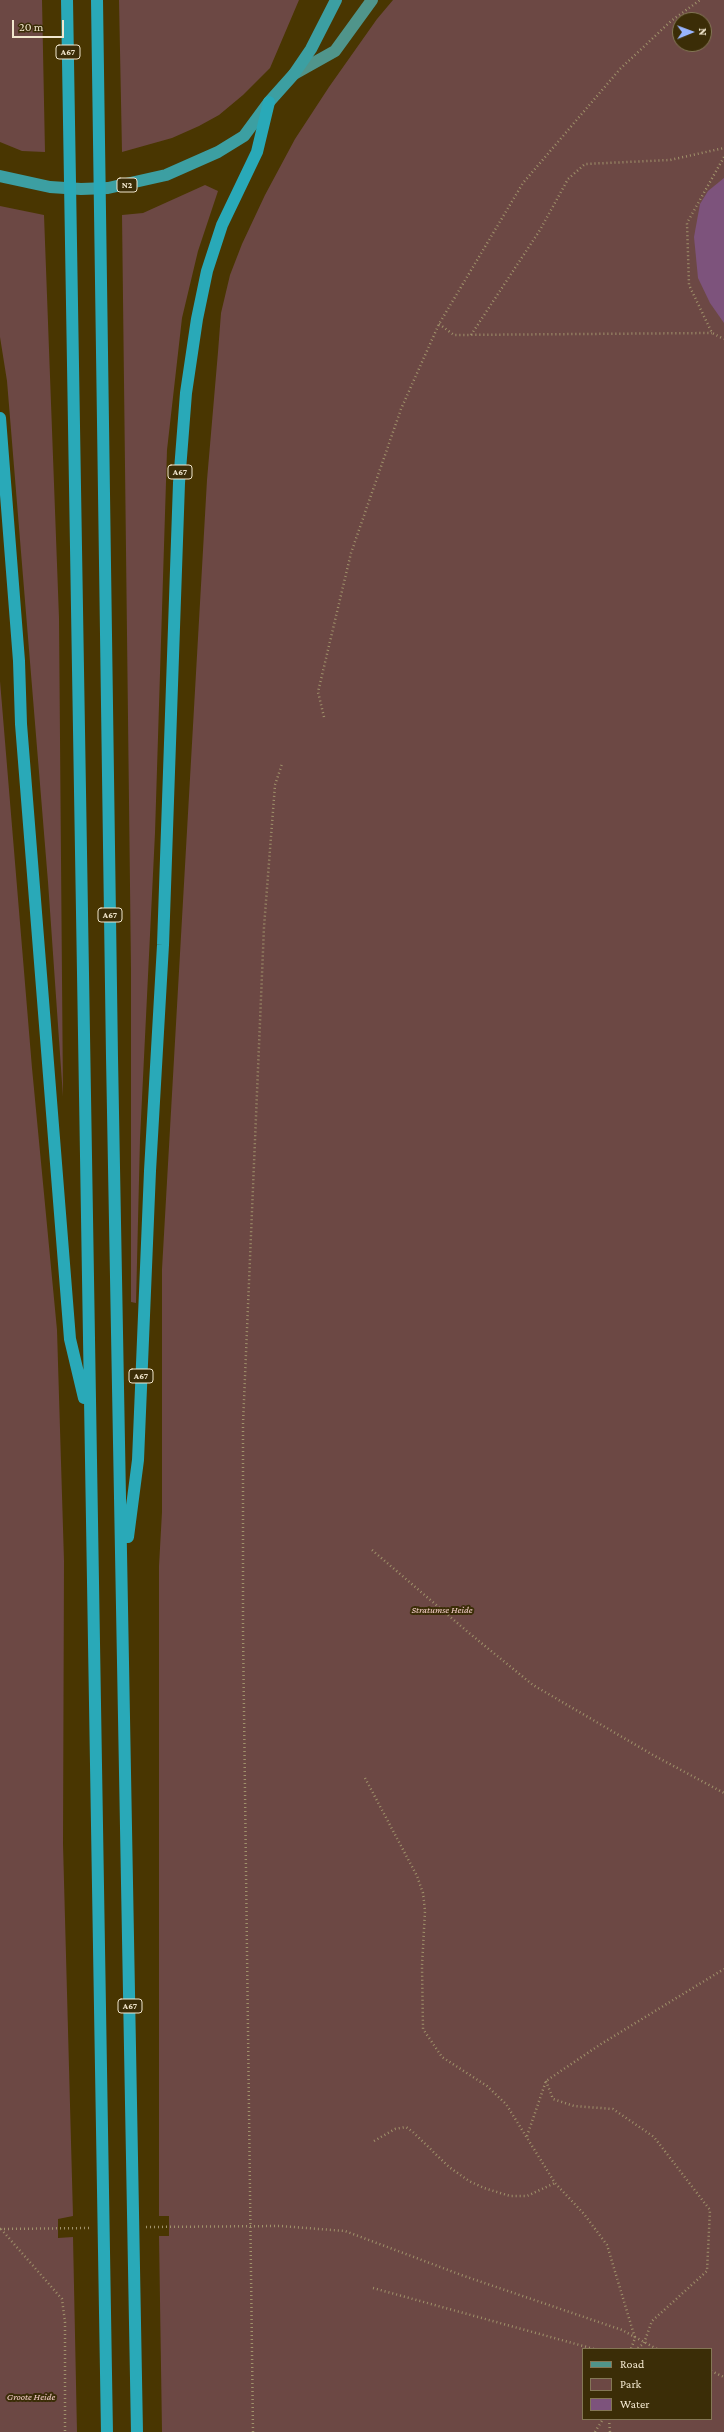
<!DOCTYPE html>
<html>
<head>
<meta charset="utf-8">
<style>
  body { margin:0 }
  #map { position:relative; width:724px; height:2432px; overflow:hidden; background:#493601; font-family:"Crimson Pro",serif }
  canvas { display:block }
  .legend { position:absolute; left:582px; top:2348px; width:130px; height:72px; box-sizing:border-box; background:#3b2d07; border:1px solid #847756; margin:0; padding:5px 7px; list-style:none; font-size:12px; color:#f1e6cd }
  .legend li { display:flex; align-items:center; gap:8px; height:20px }
  .legend b { width:20px; border:1px solid #847756 }
  .north { position:absolute; left:672px; top:12px; width:40px; height:40px; box-sizing:border-box; background:#3b2d07; border:1px solid #847756; border-radius:50%; rotate:89deg; font-size:11px; font-weight:700; line-height:16px; text-align:center; color:#f1e6cd }
  .north::after { content:''; display:block; margin:auto; width:14px; height:18px; background:#99b5fd; clip-path:polygon(50% 0,100% 100%,50% 72%,0 100%) }
  .scale { position:absolute; left:12px; top:20px; width:52px; height:18px; box-sizing:border-box; border:2px solid #f1e6cd; border-top:0; padding-left:5px; font-size:12px; line-height:14px; white-space:nowrap; color:#f1e6cd; -webkit-text-stroke:3px #3b2d07; paint-order:stroke }
</style>
</head>
<body>
<div id="map">
<canvas width="724" height="2432"></canvas>
<ul class="legend">
<li><b style="height:5px;background:#50958b"></b>Road</li>
<li><b style="height:11px;background:#6c4844"></b>Park</li>
<li><b style="height:11px;background:#7d537c"></b>Water</li>
</ul>
<div class="north">N</div>
<div class="scale">20 m</div>
</div>
<script>
const g = document.querySelector('canvas').getContext('2d');
g.lineJoin = 'round';
function fill(path, color) { g.fillStyle = color; g.fill(path, 'evenodd'); }
const toPath = rows => new Path2D(rows.map(r => 'M' + r).join(''));
function trace(path, color, width, dash) { g.strokeStyle = color; g.lineWidth = width; g.lineCap = dash ? 'butt' : 'round'; g.setLineDash(dash || []); g.stroke(path); }
function write(font, color, halo, rows, align = 'center') {
  g.font = font + ' "Crimson Pro",serif'; g.lineWidth = 4; g.setLineDash([]); g.textBaseline = 'middle'; g.strokeStyle = halo; g.fillStyle = color; for (const [text, x, y, turn = 0] of rows) {
    g.save(); g.translate(x, y); g.rotate((+turn || 0) * Math.PI / 180); g.textAlign = isNaN(turn) ? turn : align; if (halo) g.strokeText(text, 0, 0); g.fillText(text, 0, 0); g.restore();
  }
}
const green = toPath([
  [0,0,42,0,45,152,22,151,0,142],
  [119,0,299,0,270,68,243,95,219,115,199,126,172,138,122,152],
  [393,0,724,0,724,2432,162,2432,159,2236,169,2236,169,2216,159,2216,159,1566,162,1512,162,1269,207,480,218,352,221,313,230,275,242,244,265,195,295,139,329,87,377,19],
  [680,20,704,20,704,44,680,44],
  [583,2349,711,2349,711,2419,583,2419],
  [205,185,218,191,198,251,182,318,167,450,155,833,140,1139,136,1303,131,1302,131,970,122,215,143,213],
  [0,206,44,215,59,618,63,1097,48,882,7,381,0,337],
  [0,681,32,1068,57,1330,64,1561,63,1844,73,2216,58,2219,58,2238,73,2237,77,2432,0,2432]
]);
const water = toPath([
  [724,178,724,323,710,303,698,278,694,237,700,204,708,191]
]);
const path = toPath([
  [724,157,687,223,689,285,712,333,724,339],
  [439,324,454,335,712,333],
  [471,335,540,230,568,179,585,164,670,160,724,148],
  [324,717,318,692,351,553,401,409,439,324,523,183,620,69,671,21,700,0],
  [372,1550,469,1633,533,1685,653,1755,724,1793],
  [365,1778,417,1876,423,1893,425,1911,422,1966,423,2029,442,2057,487,2086,506,2104,555,2183,584,2214,607,2245,635,2338,631,2349],
  [546,2081,553,2099,574,2106,613,2109,654,2137,710,2210,707,2271,652,2321,644,2343,637,2349],
  [527,2136,546,2081,601,2044,724,1969],
  [374,2141,395,2129,406,2127,413,2132,449,2167,469,2181,484,2188,510,2196,527,2196,555,2183],
  [146,2227,281,2226,345,2231,464,2276,622,2330,657,2349],
  [0,2229,89,2228],
  [1,2229,62,2299,65,2322,65,2432],
  [373,2288,594,2349],
  [711,2371,724,2377],
  [609,2419,610,2432],
  [253,2432,243,1630,243,1424,264,927,275,785,282,764],
  [595,2432,603,2419]
]);
const primary = toPath([
  [294,74,335,51,372,0]
]);
const trunk = toPath([
  [0,176,50,187,81,189,108,188,166,175,218,152,244,136,269,102,294,74,311,49,336,0]
]);
const motorway = toPath([
  [67,0,107,2432],
  [97,0,112,1057,137,2432],
  [0,418,19,661,21,724,70,1339,84,1398],
  [128,1537,138,1460,150,1171,163,945,179,483,186,393,197,319,207,271,222,225,257,152,269,102]
]);
const shields = [
  [68,52,24],
  [127,185,20],
  [180,472,24],
  [110,915,24],
  [141,1376,24],
  [130,2006,24]
];
const shieldNames = [
  ["A67",68,52],
  ["N2",127,185],
  ["A67",180,472],
  ["A67",110,915],
  ["A67",141,1376],
  ["A67",130,2006]
];
const parkNames = [
  ["Stratumse Heide",442,1610],
  ["Groote Heide",31,2397]
];
fill(green, '#6c4844');
fill(water, '#7d537c');
trace(path, '#a0926b', 2.5, [1, 3]);
trace(primary, '#50958b', 12);
trace(trunk, '#3c9fa2', 12);
trace(motorway, '#29a9b8', 12);
for (const [x, y, w] of shields) { const box = new Path2D(); box.roundRect(x - w / 2, y - 7, w, 14, 3); g.fillStyle = '#3b2d07'; g.fill(box); trace(box, '#f1e6cd', 1); }
write('bold 9px', '#f1e6cd', null, shieldNames);
write('italic 10px', '#f7d0cb', '#3b2d07', parkNames);
</script>
</body>
</html>
